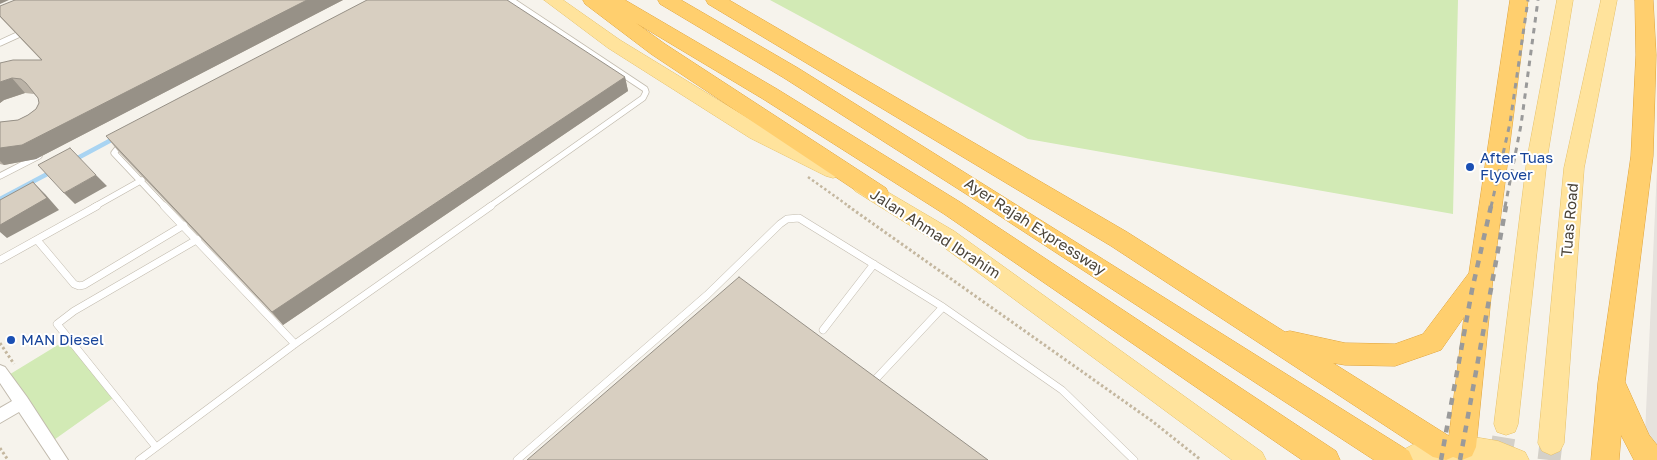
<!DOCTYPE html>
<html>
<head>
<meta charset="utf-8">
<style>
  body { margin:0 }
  canvas { display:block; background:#f6f3ec }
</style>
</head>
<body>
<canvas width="1657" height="460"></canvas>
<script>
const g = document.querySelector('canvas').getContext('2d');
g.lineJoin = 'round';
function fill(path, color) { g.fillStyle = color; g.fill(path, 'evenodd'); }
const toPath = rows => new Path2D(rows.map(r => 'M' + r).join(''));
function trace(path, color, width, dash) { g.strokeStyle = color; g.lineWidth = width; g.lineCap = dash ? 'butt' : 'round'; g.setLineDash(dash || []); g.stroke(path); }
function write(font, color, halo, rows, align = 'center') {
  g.font = font + ' "Golos Text",sans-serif'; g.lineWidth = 4; g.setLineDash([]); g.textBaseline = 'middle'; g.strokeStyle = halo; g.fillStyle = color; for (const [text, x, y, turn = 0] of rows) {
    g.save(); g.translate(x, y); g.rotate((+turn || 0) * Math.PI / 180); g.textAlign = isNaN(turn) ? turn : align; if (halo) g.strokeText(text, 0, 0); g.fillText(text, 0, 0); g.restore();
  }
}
const industrial = toPath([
  [1657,168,1657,448,1645,434]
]);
const green = toPath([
  [770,0,1458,0,1453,214,1028,139],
  [66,340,113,398,51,442,7,376]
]);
const stream = toPath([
  [74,160,115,138],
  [0,199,51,172]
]);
const primaryTunnel = toPath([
  [1500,460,1506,424],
  [1549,460,1551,443]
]);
const pathFar1 = toPath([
  [808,177,850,207]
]);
const path = toPath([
  [848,206,1152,421,1201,460],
  [0,343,14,364],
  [0,448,8,460]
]);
const serviceFar1 = toPath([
  [0,43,24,32],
  [122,143,114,153,165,207],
  [0,176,39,156],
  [94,207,142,180],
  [489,207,643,98,646,92,645,89,511,0]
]);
const service = toPath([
  [164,206,295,344],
  [37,240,74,284,79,286,84,285,184,225],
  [0,260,97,206],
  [823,330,874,264],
  [872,383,943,307],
  [156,447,57,324,74,311,198,239],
  [139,460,295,344,491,206],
  [517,460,707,295,780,224,787,219,799,218,943,307,1062,390,1134,460]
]);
const minor = toPath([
  [0,365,5,367,27,397,68,460,51,460,19,412,0,423,0,408,12,401,0,383,0,365]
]);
const primary = toPath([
  [544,0,563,0,620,40,764,128,840,166,843,171,840,176,833,178,826,176,750,138,608,48,544,0],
  [1557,0,1573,0,1547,159,1518,424,1515,432,1506,435,1497,432,1494,424,1527,159,1557,0],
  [1601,0,1617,0,1584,168,1564,443,1560,451,1551,455,1542,451,1538,443,1564,168,1601,0],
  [862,178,869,181,954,231,1262,452,1266,460,1232,460,938,243,855,191,852,186,855,181,862,178],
  [1462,435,1498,441,1525,452,1529,460,1395,460,1399,452,1418,442,1443,436,1462,435]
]);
const motorway = toPath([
  [583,0,625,0,777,89,960,202,1336,451,1340,460,1302,460,944,214,763,99,636,23,665,44,886,188,889,194,886,200,878,203,870,200,651,54,585,4,583,0],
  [658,0,681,0,798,68,1409,451,1413,460,1374,460,966,194,784,78,660,4,658,0],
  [706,0,729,0,1127,232,1285,332,1290,331,1345,343,1395,344,1423,334,1469,273,1510,0,1528,0,1493,277,1476,447,1472,456,1462,460,1453,457,1446,460,1433,457,1111,246,708,4,706,0],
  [1464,317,1449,436,1333,363,1345,365,1395,366,1441,350,1464,317],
  [1635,0,1653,0,1656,55,1653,156,1625,382,1649,435,1657,445,1657,460,1634,460,1621,435,1619,460,1591,460,1598,383,1631,156,1636,55,1635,0]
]);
const railFar1 = toPath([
  [1491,207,1510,123,1528,0],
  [1505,207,1521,125,1538,0]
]);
const rail = toPath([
  [1441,460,1472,290,1491,206],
  [1460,460,1506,206]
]);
const wall = toPath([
  [343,0,36,159,4,165,0,164,0,122,18,120,28,115,36,109,39,103,38,98,34,94,25,93,4,100,0,103,0,63,41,60,0,17,0,6],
  [625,77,628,91,283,325,118,151,106,136]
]);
const shadedWall = toPath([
  [0,0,9,0,0,4],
  [307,0,343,0,36,159,4,165,0,161,0,148],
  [625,77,628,91,283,325,272,312],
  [12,78,25,93,4,100,0,103,0,82],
  [96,175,107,186,75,204,64,193],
  [33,182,45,194,59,210,7,238,0,232,0,225]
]);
const building = toPath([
  [15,0,307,0,22,145,0,148,0,122,18,120,28,115,36,109,39,103,38,98,26,83,21,79,12,78,0,82,0,63,13,60,42,60,0,16,0,6,15,0],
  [367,0,507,0,625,77,272,312,106,136,367,0],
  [70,148,96,175,64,193,38,165,70,148],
  [33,182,47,198,0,225,0,200,33,182],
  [739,277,988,460,527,460,739,277]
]);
const markers = [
  [1470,167,5,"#1a4fb4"],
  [11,340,5,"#1a4fb4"]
];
const transitNames = [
  ["After Tuas",1480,158],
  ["Flyover",1480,175],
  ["MAN Diesel",21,340]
];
const streetNames = [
  ["Tuas Road",1570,220,-85],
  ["Ayer Rajah Expressway",1035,227,33],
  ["Jalan Ahmad Ibrahim",935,234,33]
];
fill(industrial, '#e6e2dd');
fill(green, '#d2eab5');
trace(stream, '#a9d4f2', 4.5);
trace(primaryTunnel, '#d4d0c8', 23, [23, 11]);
trace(serviceFar1, '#c2bbae', 7);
trace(service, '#c2bbae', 8);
trace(minor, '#c2bbae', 2);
trace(primary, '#e6c16a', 1);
trace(motorway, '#e0a43c', 1);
trace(pathFar1, '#c4b79f', 2.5, [2.5, 2.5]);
trace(path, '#c4b79f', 3, [2.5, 2.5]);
trace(serviceFar1, '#fff', 5.5);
trace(service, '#fff', 7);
fill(minor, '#fff');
fill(primary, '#ffe39c');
fill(motorway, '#ffcf6e');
trace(railFar1, '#9a9a9a', 3, [5.5, 5.5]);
trace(rail, '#9a9a9a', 4.5, [7, 7]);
fill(wall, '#bab2a6');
fill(shadedWall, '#979187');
fill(building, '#d8cfc1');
trace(building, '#979187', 1);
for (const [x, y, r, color] of markers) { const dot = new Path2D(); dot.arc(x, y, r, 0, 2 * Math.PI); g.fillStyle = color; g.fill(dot); trace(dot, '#fff', 2); }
write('15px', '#164399', '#fff', transitNames, 'left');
write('15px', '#4b4439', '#fff', streetNames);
</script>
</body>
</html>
